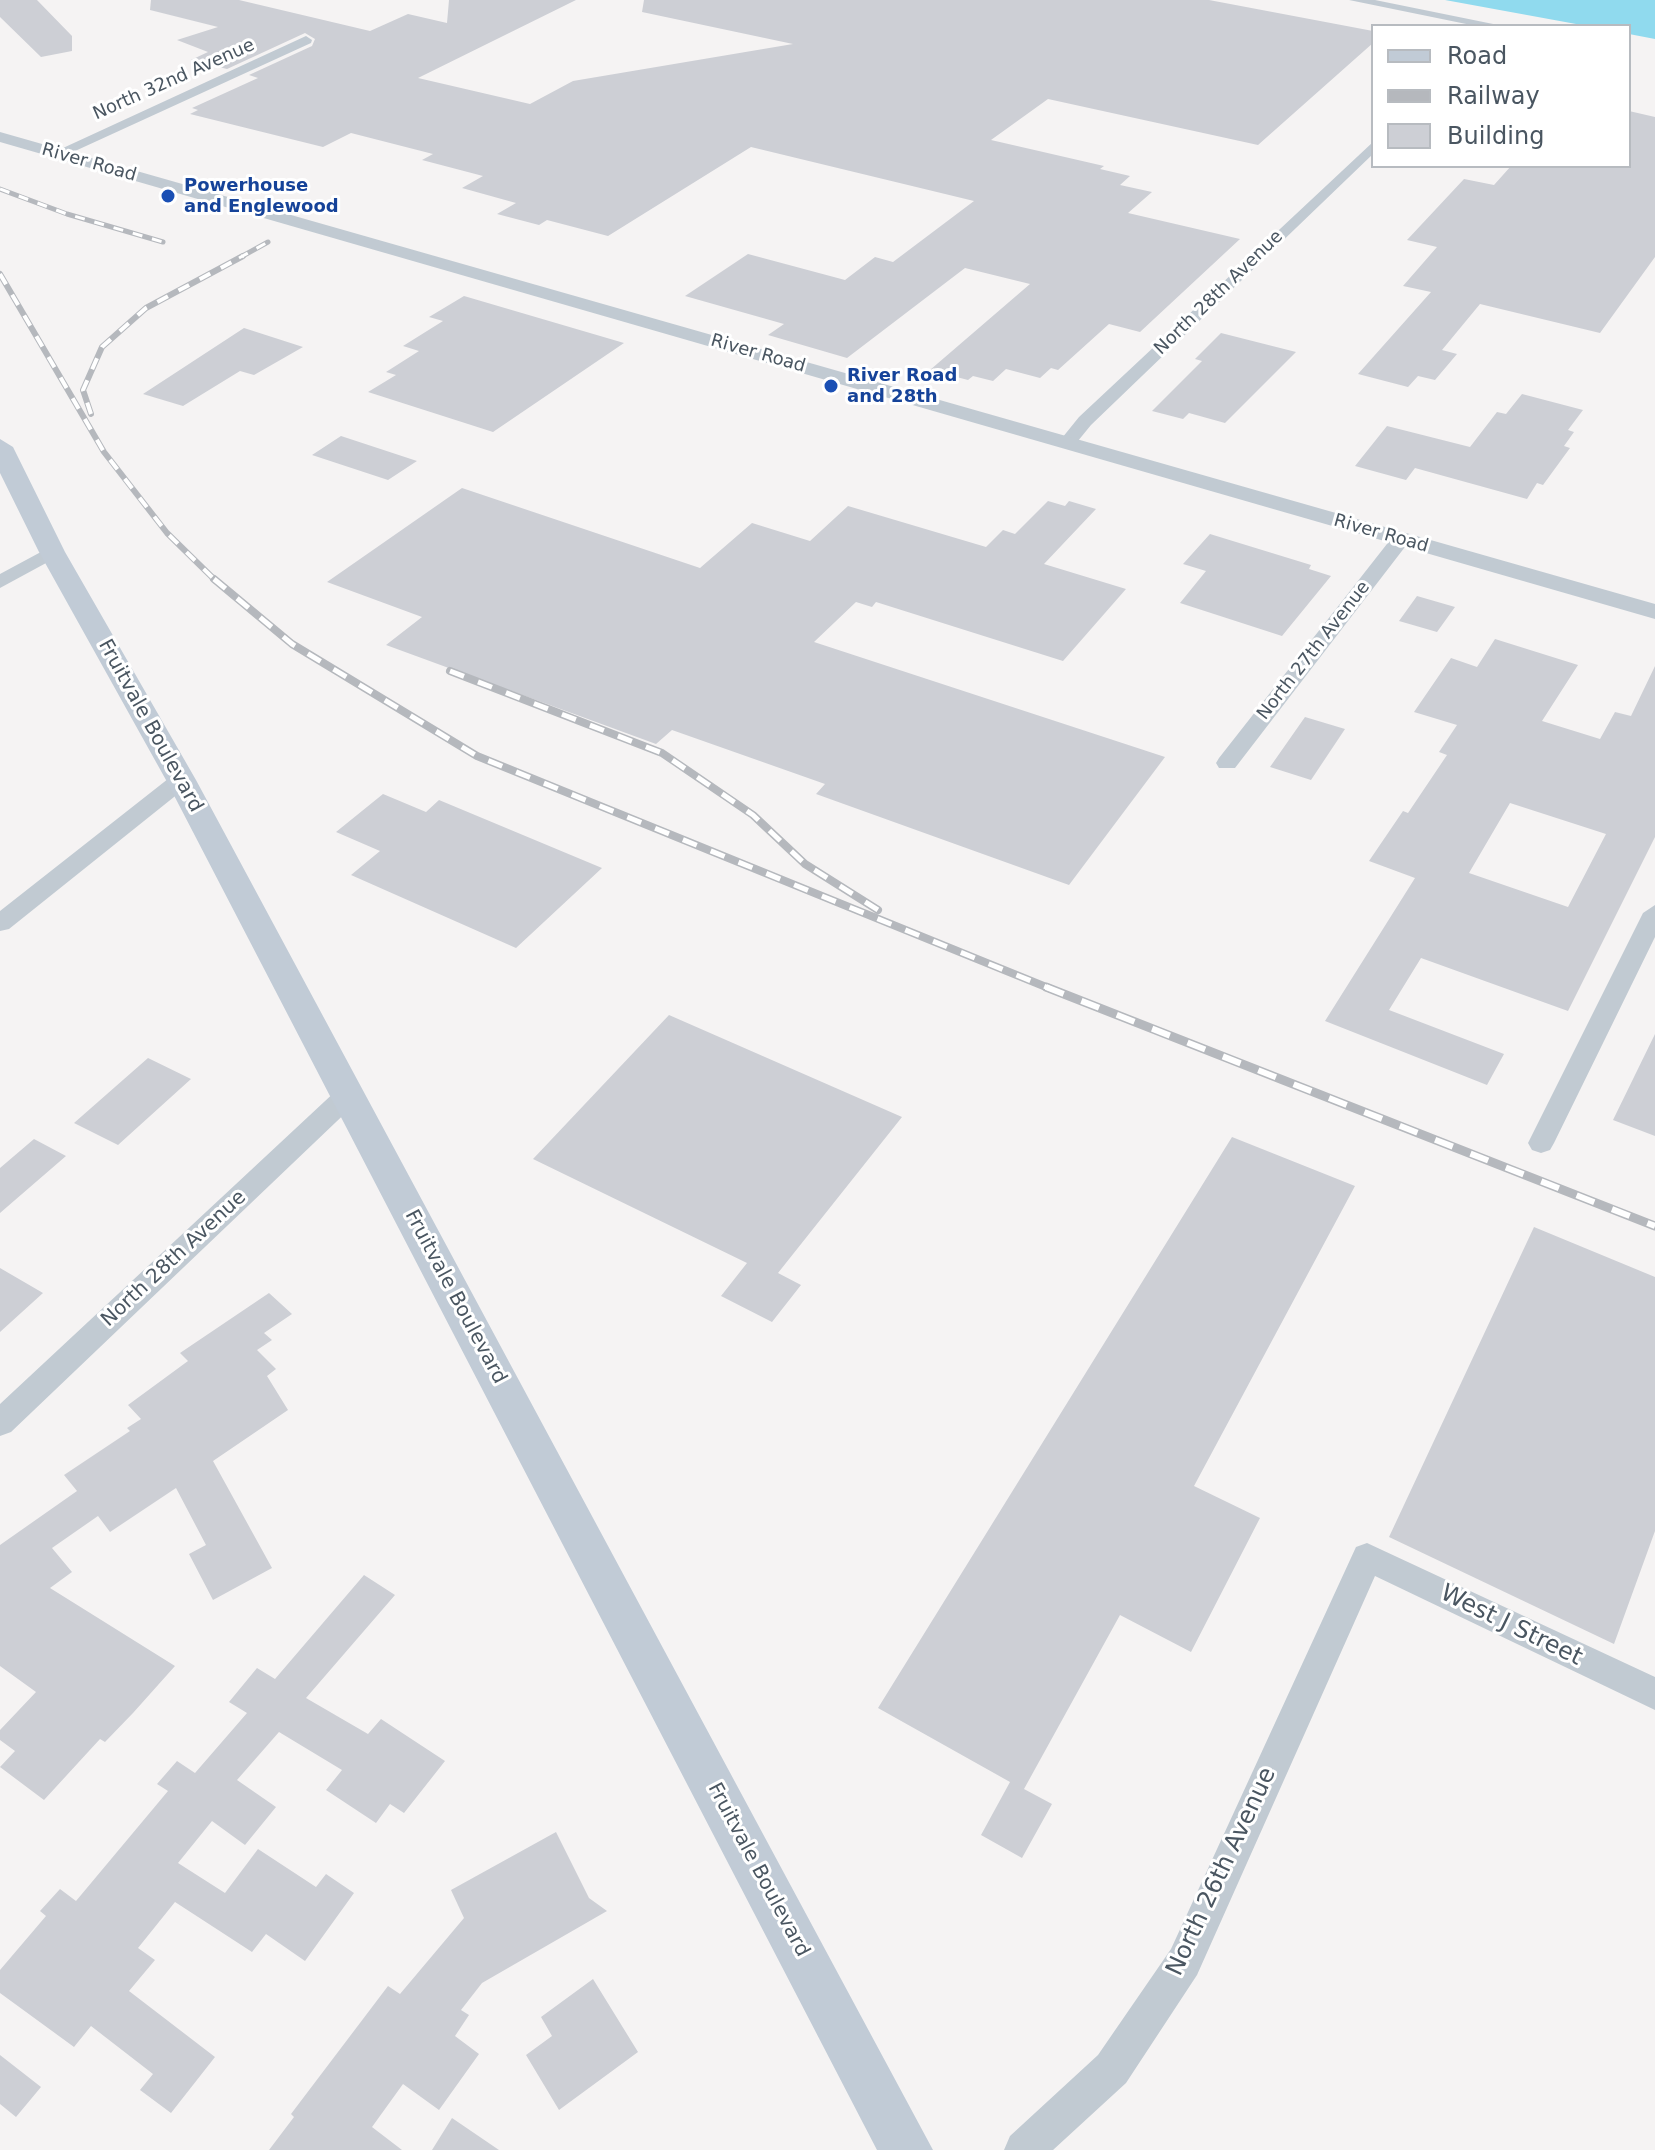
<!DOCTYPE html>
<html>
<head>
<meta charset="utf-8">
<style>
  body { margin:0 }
  #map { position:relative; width:1655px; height:2150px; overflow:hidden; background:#f5f3f3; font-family:"DejaVu Sans",sans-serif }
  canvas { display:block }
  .legend { position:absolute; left:1371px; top:24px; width:260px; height:144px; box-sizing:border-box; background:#fff; border:2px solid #b7bbc0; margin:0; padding:10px 14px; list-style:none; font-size:24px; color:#4a5661 }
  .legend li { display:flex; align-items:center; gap:16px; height:40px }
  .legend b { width:40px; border:2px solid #b7bbc0 }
</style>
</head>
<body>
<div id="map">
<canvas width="1655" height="2150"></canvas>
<ul class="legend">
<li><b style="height:10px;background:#c1cbd6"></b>Road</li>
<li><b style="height:10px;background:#b5b8bd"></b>Railway</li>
<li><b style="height:22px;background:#cdcfd5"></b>Building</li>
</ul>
</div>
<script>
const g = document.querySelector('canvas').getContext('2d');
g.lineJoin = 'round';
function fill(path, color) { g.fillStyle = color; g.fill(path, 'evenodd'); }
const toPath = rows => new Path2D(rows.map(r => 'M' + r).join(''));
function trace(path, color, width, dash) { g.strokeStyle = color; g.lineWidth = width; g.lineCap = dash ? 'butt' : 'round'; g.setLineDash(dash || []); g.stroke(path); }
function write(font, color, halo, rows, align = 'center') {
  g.font = font + ' "DejaVu Sans",sans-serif'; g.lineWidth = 6; g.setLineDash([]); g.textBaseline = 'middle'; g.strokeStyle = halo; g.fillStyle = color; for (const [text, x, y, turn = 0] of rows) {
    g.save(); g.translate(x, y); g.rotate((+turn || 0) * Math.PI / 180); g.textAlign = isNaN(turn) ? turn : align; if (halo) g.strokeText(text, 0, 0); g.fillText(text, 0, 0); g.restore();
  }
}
const water = toPath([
  [1445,0,1655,0,1655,39,1629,34,1629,26,1587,26]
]);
const building = toPath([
  [0,0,37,0,72,36,72,51,41,57,0,17],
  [151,0,239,0,370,31,408,14,447,23,449,0,576,0,418,78,530,104,573,81,793,44,642,12,644,0,1209,0,1373,31,1373,43,1258,145,1048,99,991,140,1104,166,1100,169,1130,176,1120,185,1152,192,1128,213,1240,239,1140,332,1109,324,1058,370,1051,368,1040,378,1006,369,993,381,973,376,968,380,930,370,1030,284,965,268,847,358,768,335,784,324,685,296,748,254,845,280,875,257,893,262,974,201,751,147,608,236,547,220,539,225,497,214,516,203,462,188,483,176,422,160,433,154,351,133,323,147,190,114,198,110,192,108,258,78,249,75,312,46,315,39,305,33,227,69,191,60,208,52,177,40,218,27,150,10],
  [1629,111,1655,117,1655,257,1600,333,1480,304,1442,350,1457,354,1435,380,1418,376,1408,387,1358,374,1431,292,1403,286,1437,247,1407,240,1464,179,1494,185,1511,166,1629,166],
  [464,296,624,343,493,432,368,392,396,375,386,372,419,351,403,346,443,321,429,317],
  [244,328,303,347,254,375,240,371,183,406,143,394],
  [1221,333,1296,352,1225,423,1189,413,1183,419,1152,411,1202,361,1195,359],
  [1522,394,1583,410,1568,430,1574,432,1564,446,1570,448,1543,485,1537,483,1527,499,1415,468,1406,480,1355,466,1387,426,1470,447,1497,412,1506,414],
  [341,436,417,461,388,480,312,455],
  [462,488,700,568,752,523,810,541,848,506,986,547,1003,530,1015,534,1048,501,1065,506,1069,501,1096,509,1044,564,1126,589,1063,661,876,602,872,607,856,602,814,642,1165,757,1069,885,816,794,825,784,672,730,656,744,386,645,422,617,327,582],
  [1210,534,1311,565,1309,569,1331,576,1282,636,1180,603,1206,571,1183,564],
  [1417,596,1455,607,1437,632,1399,621],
  [1495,639,1578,665,1542,721,1600,739,1615,712,1631,716,1655,666,1655,837,1568,1011,1421,958,1389,1010,1504,1054,1487,1085,1325,1021,1415,878,1369,861,1403,811,1408,813,1447,755,1439,752,1457,725,1414,712,1451,658,1477,667],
  [1510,803,1606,834,1568,907,1469,873],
  [1305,717,1345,729,1311,780,1270,767],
  [383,794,426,812,439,800,602,868,516,948,351,875,380,851,336,832],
  [669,1015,902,1117,778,1273,801,1285,772,1322,721,1296,747,1263,533,1159],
  [1655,1034,1655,1136,1613,1120],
  [148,1058,191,1079,118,1145,74,1123],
  [1232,1137,1355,1186,1194,1486,1260,1518,1191,1652,1120,1615,1024,1789,1052,1804,1022,1858,981,1835,1010,1782,878,1708],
  [34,1139,66,1156,0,1213,0,1168],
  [1534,1227,1655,1277,1655,1531,1614,1644,1389,1537],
  [0,1268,43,1293,0,1332],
  [269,1293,292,1314,264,1333,272,1340,257,1350,276,1369,267,1376,288,1410,213,1461,272,1568,213,1600,189,1554,206,1545,176,1488,110,1532,98,1516,52,1548,72,1572,50,1588,175,1666,133,1713,105,1742,100,1739,44,1800,0,1767,15,1751,0,1740,0,1730,36,1692,0,1666,0,1545,77,1491,64,1475,130,1431,127,1428,141,1419,128,1405,188,1361,180,1353],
  [364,1575,395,1595,306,1698,368,1734,381,1719,445,1761,404,1813,390,1804,376,1823,326,1790,342,1770,279,1732,237,1780,276,1807,245,1845,212,1821,178,1863,225,1893,258,1849,316,1887,326,1874,354,1893,305,1961,266,1934,252,1952,175,1902,138,1948,155,1960,129,1991,215,2057,171,2113,140,2090,153,2074,91,2026,74,2047,0,1993,0,1970,46,1916,40,1911,60,1889,76,1901,168,1791,157,1784,177,1761,195,1773,247,1713,229,1702,257,1668,275,1679],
  [556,1832,589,1898,607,1911,482,1983,461,2010,469,2015,455,2036,479,2054,439,2110,403,2084,372,2127,402,2150,269,2150,294,2117,291,2114,388,1986,400,1994,464,1918,451,1890],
  [593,1979,638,2052,559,2110,526,2055,552,2036,541,2017],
  [0,2055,41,2087,16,2117,0,2104],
  [452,2118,499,2150,432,2150]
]);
const minor = toPath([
  [1349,0,1375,0,1503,26,1476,26,1349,0],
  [306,36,312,40,311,43,62,157,50,154,306,36],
  [1373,142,1373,154,1091,425,1073,447,1061,447,1058,443,1079,417,1373,142],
  [1401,533,1411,539,1408,543,1235,768,1219,768,1216,763,1219,758,1394,535,1401,533],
  [52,546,59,548,62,552,59,556,0,588,0,574,52,546],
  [181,773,192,780,189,785,9,929,0,931,0,911,173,775,181,773],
  [1655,905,1655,937,1554,1143,1550,1150,1541,1153,1532,1150,1528,1143,1643,913,1655,905],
  [348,1085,357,1088,361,1095,357,1102,11,1432,0,1436,0,1404,339,1088,348,1085],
  [1367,1543,1655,1677,1655,1710,1375,1576,1197,1975,1126,2083,1053,2150,1004,2150,1010,2136,1098,2055,1171,1949,1356,1547,1367,1543]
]);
const tertiary = toPath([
  [0,132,1655,604,1655,619,0,142,0,132]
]);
const secondary = toPath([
  [0,439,13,447,65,552,196,780,933,2150,877,2150,166,780,39,552,0,473,0,439]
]);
const railFar3 = toPath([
  [0,189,67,214,163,242],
  [239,258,268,242]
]);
const railFar2 = toPath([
  [0,274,104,452,167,533,216,581],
  [91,414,83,390,102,347,146,308,243,256]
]);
const railFar1 = toPath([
  [214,579,292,644,477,756,1051,989],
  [450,671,662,753,753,815,805,864,878,910]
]);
const rail = toPath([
  [1046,987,1655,1226]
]);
const markers = [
  [168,196,8,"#1a4fb4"],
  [831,386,8,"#1a4fb4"]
];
const farStreetnames = [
  ["North 32nd Avenue",174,80,-24],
  ["River Road",89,163,16],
  ["North 28th Avenue",1219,293,-44],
  ["River Road",758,354,16],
  ["River Road",1381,534,16],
  ["North 27th Avenue",1314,651,-52]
];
const farTransitnames = [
  ["Powerhouse",184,186],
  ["and Englewood",184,207],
  ["River Road",847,376],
  ["and 28th",847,397]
];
const streetNames = [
  ["Fruitvale Boulevard",150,726,61],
  ["North 28th Avenue",174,1259,-43],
  ["Fruitvale Boulevard",455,1297,62],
  ["Fruitvale Boulevard",758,1870,62]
];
const nearStreetnames = [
  ["West J Street",1511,1626,26],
  ["North 26th Avenue",1222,1872,-65]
];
fill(water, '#90daee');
fill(building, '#cdcfd5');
fill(minor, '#c1cad2');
fill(tertiary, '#c1cad2');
fill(secondary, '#c1cbd6');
trace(railFar3, '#b5b8bd', 5);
trace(railFar2, '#b5b8bd', 6);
trace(railFar1, '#b5b8bd', 8);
trace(rail, '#b5b8bd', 9);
trace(railFar3, '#fff', 3, [10]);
trace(railFar2, '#fff', 4, [12]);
trace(railFar1, '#fff', 5, [15]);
trace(rail, '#fff', 6, [19]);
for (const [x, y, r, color] of markers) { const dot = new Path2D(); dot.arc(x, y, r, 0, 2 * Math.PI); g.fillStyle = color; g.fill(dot); trace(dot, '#fff', 3); }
write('18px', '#4a5661', '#fff', farStreetnames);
write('bold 18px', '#164399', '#fff', farTransitnames, 'left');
write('20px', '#4a5661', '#fff', streetNames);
write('24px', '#4a5661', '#fff', nearStreetnames);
</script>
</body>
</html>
